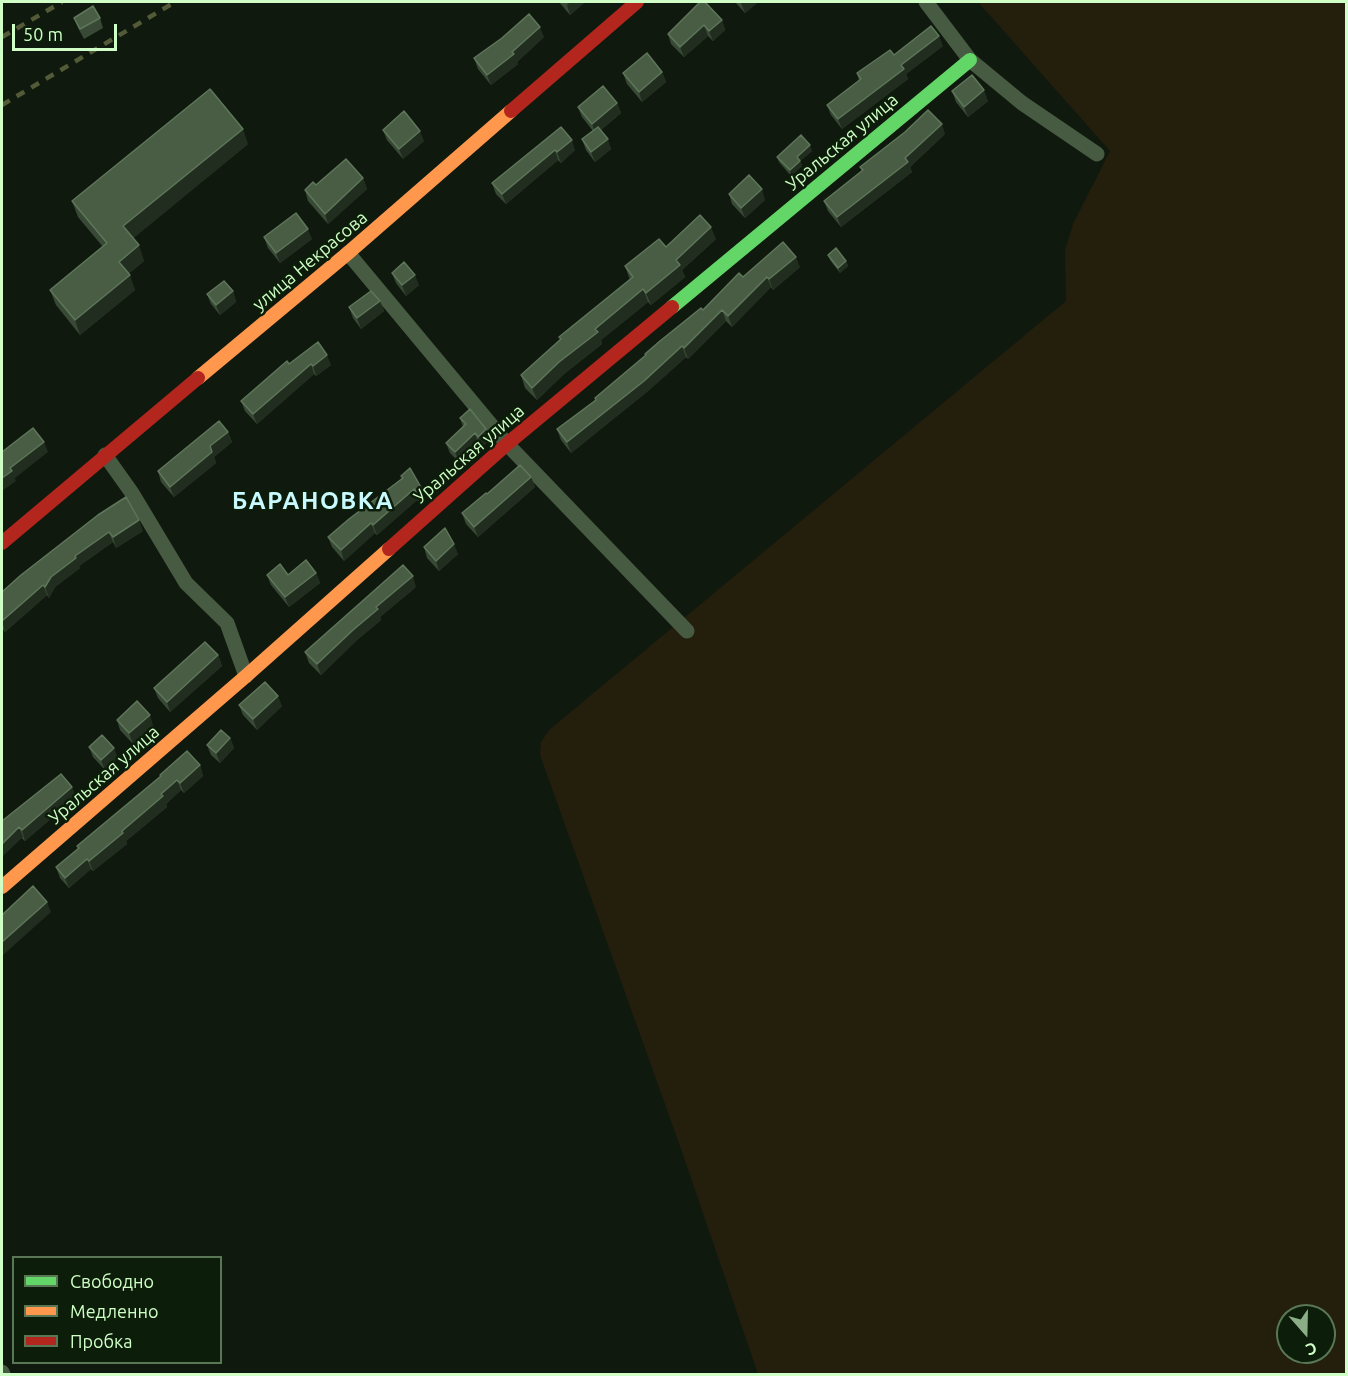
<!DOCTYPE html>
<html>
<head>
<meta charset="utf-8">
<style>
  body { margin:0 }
  #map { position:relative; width:1348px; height:1376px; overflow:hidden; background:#10190e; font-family:Ubuntu,sans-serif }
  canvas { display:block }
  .frame { position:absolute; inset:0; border:3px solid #cfffc6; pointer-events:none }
  .legend { position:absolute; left:12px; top:1256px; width:210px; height:108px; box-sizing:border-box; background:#0c1d0a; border:2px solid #5a7755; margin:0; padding:8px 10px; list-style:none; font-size:18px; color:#cfffc6 }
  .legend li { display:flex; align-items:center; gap:12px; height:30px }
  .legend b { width:30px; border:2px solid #5a7755 }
  .north { position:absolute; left:1276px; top:1304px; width:60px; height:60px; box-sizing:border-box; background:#0c1d0a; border:2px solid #5a7755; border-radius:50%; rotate:160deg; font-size:16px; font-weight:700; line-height:24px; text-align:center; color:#cfffc6 }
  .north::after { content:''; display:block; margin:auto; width:21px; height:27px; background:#8cae86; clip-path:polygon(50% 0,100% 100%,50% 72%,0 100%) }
  .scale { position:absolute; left:12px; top:24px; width:105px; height:27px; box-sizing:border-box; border:3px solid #cfffc6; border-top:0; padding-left:8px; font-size:18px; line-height:21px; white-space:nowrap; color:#cfffc6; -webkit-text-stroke:4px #0c1d0a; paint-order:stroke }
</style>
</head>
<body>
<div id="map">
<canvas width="1348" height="1376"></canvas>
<div class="frame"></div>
<ul class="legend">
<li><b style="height:8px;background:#63d668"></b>Свободно</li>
<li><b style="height:8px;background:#ff974d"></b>Медленно</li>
<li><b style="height:8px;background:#b3261e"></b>Пробка</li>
</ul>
<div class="north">С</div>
<div class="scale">50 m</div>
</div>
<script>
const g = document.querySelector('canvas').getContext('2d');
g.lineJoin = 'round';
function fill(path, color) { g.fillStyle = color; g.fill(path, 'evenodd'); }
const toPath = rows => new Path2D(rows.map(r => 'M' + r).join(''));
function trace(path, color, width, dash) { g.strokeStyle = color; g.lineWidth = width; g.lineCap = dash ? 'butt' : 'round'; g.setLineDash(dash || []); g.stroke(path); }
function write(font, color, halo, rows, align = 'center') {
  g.font = font + ' Ubuntu,sans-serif'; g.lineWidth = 5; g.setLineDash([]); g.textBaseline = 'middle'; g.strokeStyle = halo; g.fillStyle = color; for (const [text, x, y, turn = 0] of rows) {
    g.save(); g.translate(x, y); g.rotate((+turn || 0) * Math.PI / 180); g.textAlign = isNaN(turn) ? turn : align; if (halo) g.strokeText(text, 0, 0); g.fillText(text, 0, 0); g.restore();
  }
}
const green = toPath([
  [978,2,1346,2,1346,1374,758,1374,681,1149,540,755,541,742,549,730,1066,301,1065,250,1073,224,1110,151],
  [1288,1316,1324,1316,1324,1352,1288,1352]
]);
const street = toPath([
  [926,2,970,60,1022,103,1097,154],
  [348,253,507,444,687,631],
  [105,455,132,493,186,583,227,623,246,676],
  [2,1372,3,1374]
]);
const fast = toPath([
  [672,307,970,60]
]);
const slow = toPath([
  [198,378,348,253,511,111],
  [2,887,246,676,389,549]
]);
const jam = toPath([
  [511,111,637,2],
  [2,543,198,378],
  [389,549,507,444,672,307]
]);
const rail = toPath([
  [2,37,62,2],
  [2,105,175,2]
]);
const wall = toPath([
  [559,2,585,2,570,15],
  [735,2,758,2,745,13],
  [74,18,100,18,103,28,84,39,78,28],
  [722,20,725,30,713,41,708,36,684,57,671,44,668,34],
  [544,37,517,62,518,64,491,85,478,69,474,58],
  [943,46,906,74,908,79,842,129,831,115,827,105,859,81,857,73,894,55],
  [662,72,666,82,642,102,627,84,623,73],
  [952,91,988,101,968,117,956,102],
  [617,103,621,113,601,130,611,149,595,162,586,150,582,139,593,131,582,117,578,107],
  [561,127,575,150,561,163,558,160,506,204,496,194,492,183],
  [383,130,424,141,403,159,387,140],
  [945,134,910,167,912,172,841,227,828,211,824,201,862,171,860,167],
  [248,144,133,238,144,261,128,274,135,290,80,335,56,305,50,290,103,247,78,217,72,201],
  [812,151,800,161,802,166,791,176,779,162,777,157],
  [363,178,367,189,328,224,308,201,305,190,316,185],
  [729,194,765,200,745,218,732,204],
  [264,237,312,239,280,263,268,248],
  [716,239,682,270,685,277,651,305,648,302,601,340,602,344,564,374,537,400,525,388,521,375,561,340,559,337,630,280,625,266,666,247],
  [828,255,846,261,848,266,840,273,830,260],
  [800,267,773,290,771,287,732,327,726,321,688,359,686,357,648,391,571,453,561,440,557,429,595,400,646,356,645,354,703,310,743,277],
  [392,273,419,285,406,296,396,283],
  [233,291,236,302,220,315,211,304,207,294],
  [380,301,384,311,361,329,353,318,349,307],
  [289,364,331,365,316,376,314,374,257,424,245,411,241,401],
  [460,418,490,439,482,447,478,444,459,462,450,453,446,443,463,427],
  [228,432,232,442,214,457,216,463,174,497,161,482,158,471],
  [401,476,426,499,421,503,417,500,377,535,375,533,344,561,332,547,328,537,402,478],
  [531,477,535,487,478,537,466,524,462,513,487,494],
  [98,515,143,531,116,548,113,542,79,566,80,568,55,587,49,598,47,595,5,632,2,628,2,592],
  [424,547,458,554,439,571,427,558],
  [316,573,320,583,289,607,271,585,267,575,288,575],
  [416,587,380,617,381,620,357,640,321,675,309,663,305,652],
  [218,655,222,666,170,712,158,698,154,688],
  [239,705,282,706,257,730,243,715],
  [117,720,153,725,133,744,120,730],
  [230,738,234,748,220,763,211,755,207,745],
  [89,747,118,758,105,770,93,757],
  [200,765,203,776,184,793,181,790,166,804,167,807,126,841,127,844,93,871,91,869,69,888,60,878,56,867,78,849,77,846,160,777,160,775],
  [76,797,25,841,2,821]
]);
const shadedWall = toPath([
  [570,2,585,2,570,15,567,5],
  [743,2,758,2,745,13,741,3],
  [722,20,725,30,713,41,709,31],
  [704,25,708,36,684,57,680,47],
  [540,27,544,37,517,62,518,64,491,85,487,75],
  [939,36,943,46,906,74,908,79,842,129,838,119,901,65],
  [662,72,666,82,642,102,639,92],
  [984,90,988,101,968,117,964,107],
  [617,103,621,113,596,134,592,124],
  [942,124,945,134,910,167,912,172,841,227,837,217,905,158],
  [243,129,248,144,129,242,123,226],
  [420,131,424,141,403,159,399,149],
  [608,139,611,149,595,162,591,152],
  [572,140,575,150,561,163,557,152],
  [810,145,812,151,800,161,802,166,791,176,790,170,797,157],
  [555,150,558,160,506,204,502,194],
  [363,178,367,189,328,224,325,214],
  [762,189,765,200,745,218,741,208],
  [711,227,716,239,682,270,685,277,651,305,646,293,676,260],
  [308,229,312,239,280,263,276,253],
  [139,245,144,261,124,277,119,262],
  [796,257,800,267,773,290,769,279],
  [846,261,848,266,840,273,838,268],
  [130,275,135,290,80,335,75,320],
  [415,275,419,285,406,296,402,285],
  [767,277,771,287,732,327,728,316],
  [643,289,648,302,601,340,602,344,564,374,537,400,532,388,595,329],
  [233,291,236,302,220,315,216,305],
  [380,301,384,311,361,329,357,318],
  [722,310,726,321,688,359,684,348],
  [682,346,686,357,648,391,571,453,567,442],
  [327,355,331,365,316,376,313,366],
  [311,364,314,374,257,424,253,414],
  [486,429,490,439,482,447,478,437],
  [228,432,232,442,214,457,216,463,174,497,170,487,210,446],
  [475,433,478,444,459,462,455,452],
  [44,442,48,452,15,478,16,481,2,491,2,478,10,468],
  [531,477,535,487,478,537,474,527],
  [414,489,417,500,377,535,373,525],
  [422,489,426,499,421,503,417,493],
  [139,520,143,531,116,548,113,537],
  [371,523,375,533,344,561,341,550],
  [109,532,113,542,79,566,80,568,55,587,49,598,45,587,51,577,75,556],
  [454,544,458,554,439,571,436,561],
  [316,573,320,583,289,607,285,597],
  [413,576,416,587,380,617,381,620,357,640,321,675,317,664,376,607],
  [43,585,47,595,5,632,2,621],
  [218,655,222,666,170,712,167,702],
  [278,696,282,706,257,730,253,719],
  [150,715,153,725,133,744,129,733],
  [230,738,234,748,220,763,216,753],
  [114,748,118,758,105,770,101,760],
  [200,765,203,776,184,793,180,783],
  [177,780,181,790,166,804,167,807,126,841,127,844,93,871,89,861],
  [72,787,76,797,25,841,22,830],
  [19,827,23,837,2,857,2,844],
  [87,859,91,869,69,888,65,878],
  [47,902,51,912,2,956,2,942]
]);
const building = toPath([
  [700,2,705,2,722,20,709,31,704,25,680,47,668,34,700,2],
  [93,6,100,18,80,29,74,18,93,6],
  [529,14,540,27,512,52,514,54,487,75,474,58,502,38,529,14],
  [931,26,939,36,901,65,904,69,838,119,827,105,861,79,857,73,890,50,894,55,931,26],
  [647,53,662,72,639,92,623,73,647,53],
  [972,75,984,90,964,107,952,91,972,75],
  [603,86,617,103,592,124,578,107,603,86],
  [210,89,243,129,123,226,139,245,119,262,130,275,75,320,50,290,107,243,72,201,210,89],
  [928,110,942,124,905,158,908,162,837,217,824,201,863,170,860,167,905,132,928,110],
  [404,111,420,131,399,149,383,130,404,111],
  [561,127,572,140,557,152,555,150,502,194,492,183,561,127],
  [598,127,608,139,591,152,582,139,598,127],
  [801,135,810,145,797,157,800,161,790,170,777,157,801,135],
  [346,159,363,178,325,214,305,190,313,182,316,185,346,159],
  [749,175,762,189,741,208,729,194,749,175],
  [296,213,308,229,276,253,264,237,296,213],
  [700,215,711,227,676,260,680,265,646,293,643,289,595,329,598,332,559,362,532,388,521,375,561,339,559,337,633,277,625,266,659,239,666,247,700,215],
  [783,242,796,257,769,279,767,277,728,316,722,310,684,348,682,346,644,381,567,442,557,429,596,400,595,398,646,355,645,354,660,341,701,308,703,310,739,273,743,277,783,242],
  [836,248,846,261,838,268,828,255,836,248],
  [404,262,415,275,402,285,392,273,404,262],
  [224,281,233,291,216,305,207,294,224,281],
  [371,291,380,301,357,318,349,307,371,291],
  [318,342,327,355,313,366,311,364,253,414,241,401,287,361,289,364,318,342],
  [470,409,486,429,478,437,475,433,455,452,446,443,466,424,460,418,470,409],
  [219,421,228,432,210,446,212,452,170,487,158,471,219,421],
  [33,428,44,442,10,468,12,471,2,478,2,452,33,428],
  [520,465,531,477,474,527,462,513,486,493,487,494,520,465],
  [410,468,422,489,417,493,414,489,373,525,371,523,341,550,328,537,349,519,403,478,401,476,410,468],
  [126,497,139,520,113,537,109,532,75,556,76,558,51,577,45,587,43,585,2,621,2,592,21,575,98,515,126,497],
  [445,528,454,544,436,561,424,547,445,528],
  [306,560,316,573,285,597,267,575,280,564,288,575,306,560],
  [403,565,413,576,376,607,378,609,353,630,317,664,305,652,403,565],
  [205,642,218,655,167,702,154,688,205,642],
  [265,682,278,696,253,719,239,705,265,682],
  [137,701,150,715,129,733,117,720,137,701],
  [221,730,230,738,216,753,207,745,221,730],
  [102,735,114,748,101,760,89,747,102,735],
  [187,751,200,765,180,783,177,780,161,794,163,796,122,831,123,833,89,861,87,859,65,878,56,867,79,848,77,846,161,776,160,775,187,751],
  [61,774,72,787,22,830,19,827,2,844,2,821,61,774],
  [33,886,47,902,2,942,2,915,33,886]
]);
const streetNames = [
  ["Уральская улица",842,142,-40],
  ["улица Некрасова",310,261,-40],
  ["Уральская улица",469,454,-41],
  ["Уральская улица",104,775,-41]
];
const districtNames = [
  ["БАРАНОВКА",313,501]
];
fill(green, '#241e0d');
trace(street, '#475a42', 15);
trace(fast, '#63d668', 14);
trace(slow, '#ff974d', 14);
trace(jam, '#b3261e', 14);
trace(rail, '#525a37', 4.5, [9, 8]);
fill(wall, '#384a36');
fill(shadedWall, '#212e1f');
fill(building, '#495d45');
trace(building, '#5e765a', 1.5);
write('18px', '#cfffc6', '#0c1d0a', streetNames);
g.letterSpacing = '1.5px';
write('bold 24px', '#c8faff', '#0c1d0a', districtNames);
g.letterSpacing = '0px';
</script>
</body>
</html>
